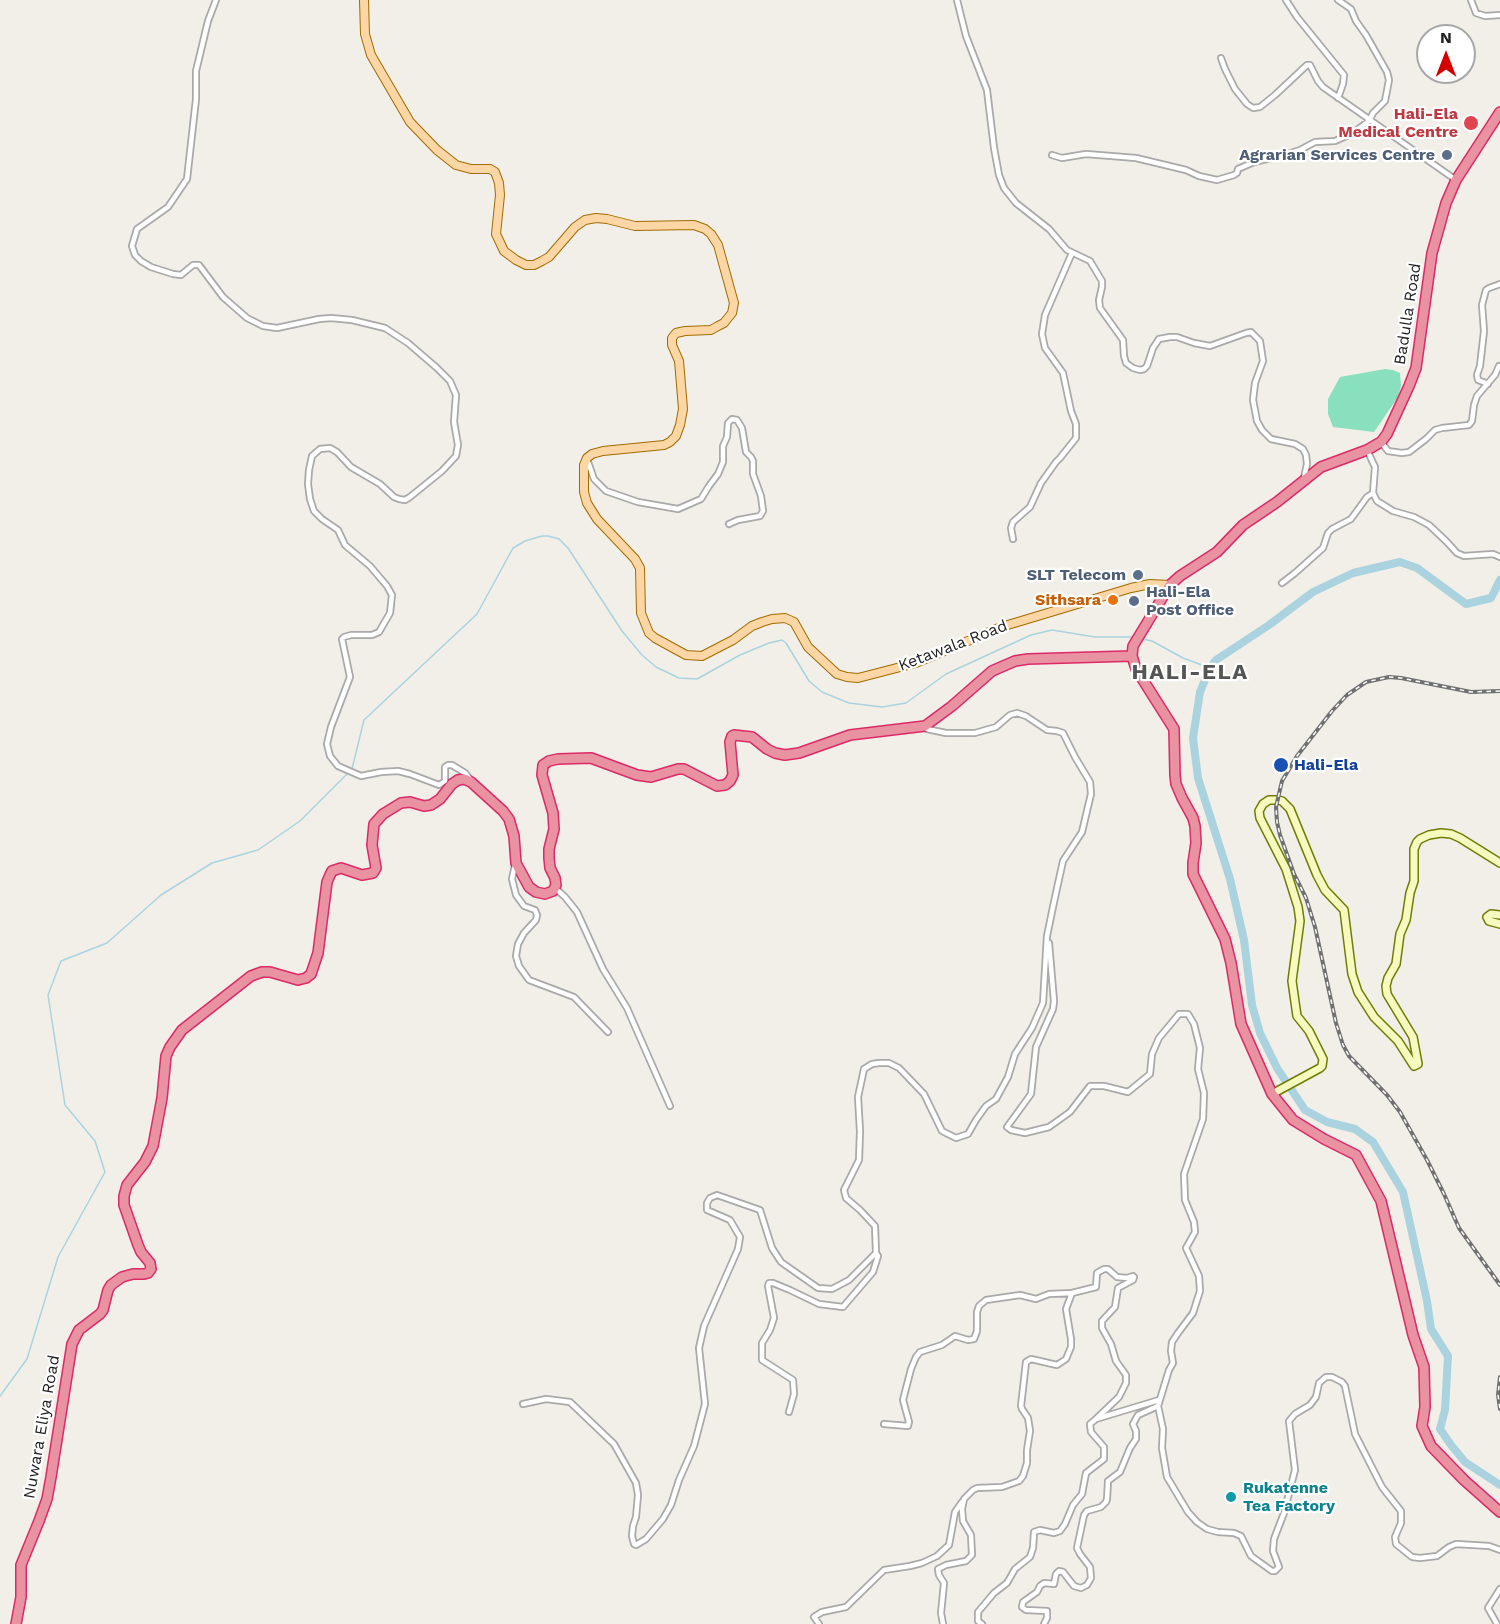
<!DOCTYPE html>
<html>
<head>
<meta charset="utf-8">
<style>
  body { margin:0 }
  #map { position:relative; width:1500px; height:1624px; overflow:hidden; background:#f2efe9; font-family:"Work Sans",sans-serif }
  canvas { display:block }
  .north { position:absolute; left:1416px; top:24px; width:60px; height:60px; box-sizing:border-box; background:#fff; border:2px solid #a7a7a7; border-radius:50%; rotate:0deg; font-size:16px; font-weight:700; line-height:24px; text-align:center; color:#222 }
  .north::after { content:''; display:block; margin:auto; width:21px; height:27px; background:#d40000; clip-path:polygon(50% 0,100% 100%,50% 72%,0 100%) }
</style>
</head>
<body>
<div id="map">
<canvas width="1500" height="1624"></canvas>
<div class="north">N</div>
</div>
<script>
const g = document.querySelector('canvas').getContext('2d');
g.lineJoin = 'round';
function fill(path, color) { g.fillStyle = color; g.fill(path, 'evenodd'); }
const toPath = rows => new Path2D(rows.map(r => 'M' + r).join(''));
function trace(path, color, width, dash) { g.strokeStyle = color; g.lineWidth = width; g.lineCap = dash ? 'butt' : 'round'; g.setLineDash(dash || []); g.stroke(path); }
function write(font, color, halo, rows, align = 'center') {
  g.font = font + ' "Work Sans",sans-serif'; g.lineWidth = 4.5; g.setLineDash([]); g.textBaseline = 'middle'; g.strokeStyle = halo; g.fillStyle = color; for (const [text, x, y, turn = 0] of rows) {
    g.save(); g.translate(x, y); g.rotate((+turn || 0) * Math.PI / 180); g.textAlign = isNaN(turn) ? turn : align; if (halo) g.strokeText(text, 0, 0); g.fillText(text, 0, 0); g.restore();
  }
}
const pitch = toPath([
  [1385,369,1393,370,1400,373,1401,386,1398,397,1374,432,1333,427,1328,414,1328,399,1340,377]
]);
const stream = toPath([
  [1143,639,1152,641,1183,658,1210,668],
  [0,1396,27,1359,58,1257,105,1172,95,1141,65,1105,48,995,61,961,107,943,161,895,212,863,258,850,300,821,352,769,364,720,477,614,513,548,525,541,542,536,548,536,559,539,568,548,622,631,642,655,656,667,679,678,697,679,740,655,769,643,782,640,786,643,809,681,822,692,849,703,882,707,906,703,946,674,1031,635,1052,630,1095,637,1132,637]
]);
const river = toPath([
  [1500,580,1491,598,1466,604,1417,568,1400,562,1353,573,1313,592,1269,625,1216,660,1210,668,1200,692,1193,738,1198,778,1230,879,1244,940,1252,1005,1260,1033,1277,1068,1305,1110,1327,1122,1355,1129,1373,1142,1403,1192,1427,1301,1431,1329,1448,1356,1445,1410,1440,1429,1451,1445,1465,1462,1500,1485]
]);
const street = toPath([
  [216,0,208,21,196,71,196,99,187,179,168,207,137,229,132,246,135,255,141,261,151,267,173,274,181,275,193,265,199,265,223,297,247,318,263,326,277,328,319,319,331,318,352,320,385,328,408,343,437,368,450,381,456,395,454,422,458,445,456,456,442,471,410,497,405,500,399,499,394,497,380,484,351,467,337,452,330,448,320,449,312,456,309,470,308,484,310,499,314,511,322,519,338,530,345,545,370,566,387,586,392,595,390,613,379,632,372,635,351,635,344,637,342,639,350,677,331,727,327,744,330,756,338,766,361,776,381,772,398,771,410,774,439,785,445,781,445,767,448,765,452,765,465,773,470,779],
  [957,0,966,36,987,90,994,148,999,175,1004,188,1016,203,1049,229,1067,250,1090,261,1102,281,1102,287,1099,300,1100,308,1123,340,1124,356,1126,363,1133,368,1140,370,1144,369,1147,366,1153,348,1159,339,1170,337,1177,337,1194,343,1210,346,1246,333,1251,332,1260,341,1263,361,1255,383,1253,400,1257,421,1262,430,1271,439,1295,444,1303,449,1306,455,1307,464,1304,478],
  [1286,0,1297,17,1344,75,1343,84,1338,98],
  [1471,0,1476,13,1485,16,1500,15],
  [1221,58,1225,69,1235,89,1247,104,1253,108,1260,107,1275,95,1307,65,1310,65,1318,81,1323,87,1456,180],
  [1052,155,1062,158,1086,154,1136,158,1186,170,1199,176,1217,180,1234,175,1237,173,1238,169,1254,162,1288,154,1300,150,1315,142,1335,141,1353,133,1369,121,1373,113,1385,101,1389,80,1387,72,1366,35,1356,21,1351,9,1338,0],
  [1488,384,1478,380,1477,375,1480,366,1484,331,1482,305,1486,290,1489,288,1500,284],
  [1381,442,1388,451,1402,453,1409,452,1426,439,1435,430,1442,428,1469,425,1472,421,1474,405,1477,396,1495,375,1499,366],
  [1367,450,1375,467,1373,493,1377,501,1393,511,1414,517,1429,525,1446,541,1457,553,1464,556,1493,554,1500,557],
  [587,459,594,479,606,491,638,502,678,509,701,499,709,486,718,474,723,462,723,446,727,437,728,423,732,419,737,420,742,428,746,452,751,457,753,461,753,474,761,496,763,511,760,516,738,520,729,524],
  [1013,539,1011,528,1013,522,1030,507,1041,483,1056,462,1060,458,1076,438,1076,424,1071,411,1063,373,1045,348,1042,334,1045,315,1072,253],
  [1282,583,1295,573,1323,548,1328,533,1332,529,1351,519,1367,497,1373,493],
  [515,865,512,879,516,895,524,906,535,910,537,915,536,920,524,933,518,944,516,956,519,966,529,980,574,997,608,1032],
  [555,888,565,897,577,912,603,969,627,1008,670,1106],
  [1049,943,1054,1001,1053,1009,1036,1047,1031,1094,1007,1127,1011,1130,1025,1133,1049,1127,1070,1112,1090,1086,1104,1086,1128,1092,1150,1074,1152,1054,1159,1038,1179,1014,1188,1014,1194,1024,1200,1048,1198,1069,1204,1093,1203,1119,1184,1174,1185,1200,1194,1222,1195,1232,1186,1248,1199,1276,1200,1291,1193,1313,1178,1333,1172,1342,1171,1351,1173,1363,1169,1370,1158,1406,1163,1429,1162,1448,1167,1477,1188,1512,1197,1522,1207,1529,1218,1532,1234,1533,1241,1536,1251,1556,1272,1571,1275,1571,1279,1567,1273,1551,1274,1539,1284,1513,1295,1470,1289,1421,1295,1414,1310,1405,1316,1397,1319,1383,1326,1377,1332,1377,1342,1382,1345,1386,1355,1434,1382,1487,1401,1511,1401,1523,1395,1537,1396,1544,1412,1557,1420,1558,1437,1556,1449,1547,1456,1544,1489,1546,1500,1550],
  [523,1404,546,1399,570,1402,614,1444,636,1483,638,1495,636,1517,633,1526,632,1536,634,1544,636,1545,646,1539,663,1519,671,1505,679,1480,694,1446,705,1404,699,1348,704,1326,738,1249,740,1237,730,1220,707,1210,707,1203,710,1198,717,1195,760,1210,772,1248,781,1262,818,1288,832,1289,849,1280,876,1253,875,1226,860,1210,846,1198,844,1190,859,1160,860,1131,858,1097,864,1069,872,1064,879,1063,889,1063,899,1068,924,1094,942,1131,956,1138,968,1134,976,1120,986,1106,996,1099,1008,1077,1015,1054,1032,1028,1043,1003,1047,936,1054,902,1063,861,1082,832,1091,794,1090,782,1075,757,1063,733,1057,731,1047,730,1026,716,1017,713,1010,715,996,727,975,733,946,733,927,729,923,726],
  [789,1412,794,1394,793,1380,762,1360,762,1343,770,1330,774,1318,768,1286,769,1283,773,1283,790,1290,819,1304,843,1307,873,1272,878,1256,876,1253],
  [884,1424,908,1426,909,1422,903,1400,911,1369,916,1357,920,1352,942,1345,955,1336,968,1340,974,1339,977,1331,977,1312,979,1306,986,1300,1020,1295,1036,1299,1049,1294,1072,1293],
  [819,1624,814,1617,822,1612,846,1607,884,1570,910,1566,922,1563,937,1556,949,1545,955,1512,962,1502],
  [943,1624,941,1613,944,1583,939,1575,938,1569,946,1565,966,1561,972,1555,971,1535,963,1521,962,1509,964,1499,973,1490,977,1488,1002,1487,1019,1481,1023,1476,1027,1463,1027,1450,1030,1431,1028,1418,1022,1409,1021,1406,1026,1362,1031,1359,1057,1365,1066,1359,1071,1347,1071,1339,1066,1309,1072,1293,1096,1287,1097,1273,1104,1269,1108,1269,1117,1277,1127,1278,1133,1276,1134,1277,1133,1280,1118,1288,1115,1307,1102,1321,1102,1328,1111,1344,1116,1361,1126,1375,1126,1383,1119,1397,1096,1419],
  [982,1624,978,1621,978,1612,994,1593,1007,1583,1015,1569,1030,1557,1033,1548,1034,1532,1040,1530,1054,1533,1060,1531,1065,1524,1073,1505,1082,1494,1086,1473,1104,1459,1104,1447,1091,1432,1090,1424,1096,1419,1159,1400],
  [1044,1624,1047,1618,1047,1611,1026,1610,1022,1607,1023,1602,1037,1592,1040,1586,1044,1583,1054,1584,1056,1574,1059,1571,1063,1572,1074,1586,1081,1588,1087,1585,1091,1578,1090,1567,1080,1554,1077,1548,1084,1515,1087,1511,1101,1507,1106,1502,1107,1499,1108,1481,1120,1472,1130,1448,1136,1439,1136,1431,1133,1424,1138,1415,1158,1406],
  [1497,1624,1488,1608,1500,1589]
]);
const secondary = toPath([
  [1500,915,1491,914,1487,917,1489,921,1500,924],
  [1272,1094,1320,1068,1322,1066,1323,1059,1309,1031,1297,1016,1292,981,1300,921,1298,907,1286,869,1260,818,1259,811,1263,804,1269,800,1278,800,1282,801,1290,809,1317,875,1325,890,1344,910,1352,974,1358,992,1374,1017,1398,1041,1414,1066,1418,1064,1413,1037,1387,994,1386,986,1388,978,1396,964,1400,934,1406,920,1410,893,1414,881,1414,849,1417,842,1420,839,1429,835,1441,833,1451,834,1460,838,1500,863]
]);
const primary = toPath([
  [364,0,365,34,371,55,410,122,437,150,456,165,471,169,490,169,495,172,499,183,500,195,496,234,504,251,516,260,526,265,534,265,542,261,549,257,575,227,585,220,596,218,607,219,635,226,694,225,705,229,711,234,718,245,734,303,732,313,724,323,718,326,711,330,685,331,676,333,672,338,672,345,679,361,683,409,680,425,676,436,670,442,664,445,603,451,592,454,587,458,584,465,584,492,587,503,597,519,635,559,640,568,641,613,649,633,655,638,686,655,702,656,733,640,752,626,762,622,772,619,785,618,794,622,808,647,837,674,847,677,858,678,916,663,1001,627,1131,588,1150,584,1170,585]
]);
const highway = toPath([
  [1500,112,1456,180,1446,203,1432,253,1416,368,1409,386,1387,434,1381,442,1367,450,1321,467,1277,502,1243,525,1217,552,1180,576,1170,585,1133,646,1132,656,1136,669,1174,729,1175,775,1176,784,1182,798,1193,818,1195,826,1196,843,1193,863,1193,874,1225,939,1231,963,1241,1024,1272,1094,1293,1120,1324,1139,1356,1155,1381,1201,1413,1335,1424,1367,1425,1407,1422,1426,1431,1446,1464,1480,1500,1512],
  [16,1624,21,1597,21,1565,39,1521,47,1499,51,1477,72,1344,79,1330,100,1314,103,1310,108,1290,111,1285,122,1277,133,1274,144,1274,148,1273,151,1269,150,1263,141,1252,138,1245,124,1205,124,1196,127,1185,145,1162,153,1146,162,1098,166,1056,170,1047,182,1030,251,976,262,972,270,972,298,980,306,978,311,974,318,953,327,882,330,875,332,871,341,868,362,875,373,873,376,868,372,845,374,824,383,814,401,803,410,802,424,806,431,805,440,799,452,784,458,780,464,779,471,782,503,811,509,819,514,836,516,863,529,887,536,892,545,894,553,891,556,885,555,878,550,868,549,858,549,849,554,829,553,813,542,775,543,765,549,761,558,759,591,758,637,775,651,777,678,769,684,769,717,786,725,785,730,781,733,775,730,742,732,736,734,735,752,737,767,749,775,753,785,755,799,753,850,735,925,726,952,706,992,671,1015,661,1028,659,1132,656]
]);
const rail = toPath([
  [1500,691,1471,692,1401,678,1389,677,1366,682,1347,695,1332,711,1297,756,1282,781,1276,807,1277,822,1280,835,1294,874,1306,898,1315,927,1336,1023,1343,1045,1349,1056,1387,1095,1400,1112,1427,1160,1444,1194,1459,1228,1500,1285],
  [1500,1377,1498,1395,1500,1409]
]);
const markers = [
  [1471,123,8,"#e0444e"],
  [1447,155,6,"#5c6f8a"],
  [1138,575,6,"#5c6f8a"],
  [1113,600,6,"#e8710a"],
  [1134,601,6,"#5c6f8a"],
  [1281,765,8,"#1a4fb4"],
  [1231,1497,6,"#0f9aa8"]
];
const healthNames = [
  ["Hali-Ela",1458,114],
  ["Medical Centre",1458,132]
];
const serviceNames = [
  ["Agrarian Services Centre",1435,155],
  ["SLT Telecom",1126,575],
  ["Hali-Ela",1146,592,"left"],
  ["Post Office",1146,610,"left"]
];
const streetNames = [
  ["Badulla Road",1408,314,-81],
  ["Ketawala Road",953,646,-21],
  ["Nuwara Eliya Road",42,1427,-80]
];
const foodNames = [
  ["Sithsara",1101,600]
];
const transitNames = [
  ["Hali-Ela",1294,765]
];
const cultureNames = [
  ["Rukatenne",1243,1488],
  ["Tea Factory",1243,1506]
];
const districtNames = [
  ["HALI-ELA",1190,673]
];
fill(pitch, '#88e0be');
trace(stream, '#aad3df', 1.5);
trace(river, '#aad3df', 8);
trace(street, '#a9a9a9', 8);
trace(secondary, '#707d05', 10);
trace(primary, '#a06b00', 10);
trace(highway, '#dc2a67', 12);
trace(street, '#fff', 4.5);
trace(secondary, '#f7fabf', 7);
trace(primary, '#fcd6a4', 8);
trace(highway, '#e892a2', 9);
trace(rail, '#707070', 4);
trace(rail, '#fff', 1.5, [4.5]);
for (const [x, y, r, color] of markers) { const dot = new Path2D(); dot.arc(x, y, r, 0, 2 * Math.PI); g.fillStyle = color; g.fill(dot); trace(dot, '#fff', 2); }
write('bold 16px', '#be3a42', '#fff', healthNames, 'right');
write('bold 16px', '#4e5e75', '#fff', serviceNames, 'right');
write('16px', '#222', '#fff', streetNames);
write('bold 16px', '#c56008', '#fff', foodNames, 'right');
write('bold 16px', '#164399', '#fff', transitNames, 'left');
write('bold 16px', '#0d838f', '#fff', cultureNames, 'left');
g.letterSpacing = '1.5px';
write('bold 22px', '#555', '#fff', districtNames);
g.letterSpacing = '0px';
</script>
</body>
</html>
